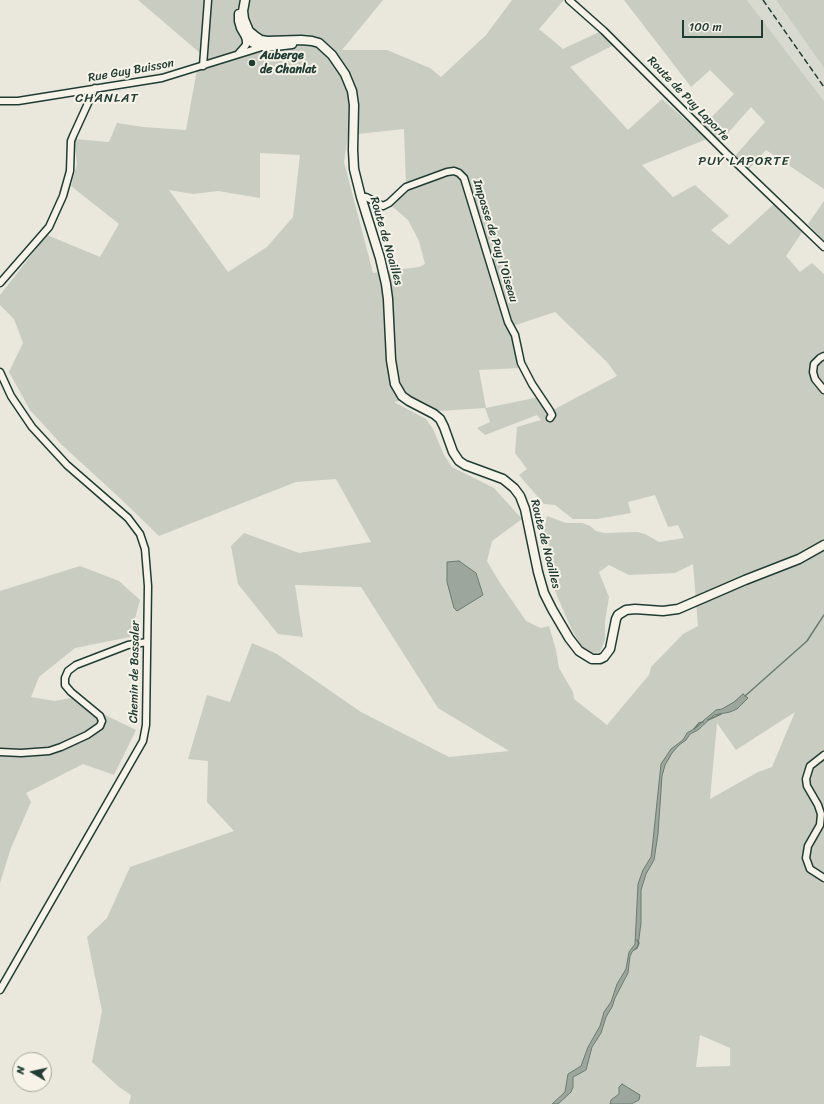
<!DOCTYPE html>
<html>
<head>
<meta charset="utf-8">
<style>
  body { margin:0 }
  #map { position:relative; width:824px; height:1104px; overflow:hidden; background:#eae8dd; font-family:Sriracha,sans-serif }
  canvas { display:block }
  .north { position:absolute; left:12px; top:1052px; width:40px; height:40px; box-sizing:border-box; background:#f7f3e8; border:1px solid #a1aaa0; border-radius:50%; rotate:279deg; font-size:11px; font-weight:700; line-height:16px; text-align:center; color:#1f3d34 }
  .north::after { content:''; display:block; margin:auto; width:14px; height:18px; background:#1f3d34; clip-path:polygon(50% 0,100% 100%,50% 72%,0 100%) }
  .scale { position:absolute; left:682px; top:20px; width:81px; height:18px; box-sizing:border-box; border:2px solid #1f3d34; border-top:0; padding-left:5px; font-size:12px; line-height:14px; white-space:nowrap; color:#1f3d34; -webkit-text-stroke:3px #f7f3e8; paint-order:stroke }
</style>
</head>
<body>
<div id="map">
<canvas width="824" height="1104"></canvas>
<div class="north">N</div>
<div class="scale">100 m</div>
</div>
<script>
const g = document.querySelector('canvas').getContext('2d');
g.lineJoin = 'round';
function fill(path, color) { g.fillStyle = color; g.fill(path, 'evenodd'); }
const toPath = rows => new Path2D(rows.map(r => 'M' + r).join(''));
function trace(path, color, width, dash) { g.strokeStyle = color; g.lineWidth = width; g.lineCap = dash ? 'butt' : 'round'; g.setLineDash(dash || []); g.stroke(path); }
function write(font, color, halo, rows, align = 'center') {
  g.font = font + ' Sriracha,sans-serif'; g.lineWidth = 4; g.setLineDash([]); g.textBaseline = 'middle'; g.strokeStyle = halo; g.fillStyle = color; for (const [text, x, y, turn = 0] of rows) {
    g.save(); g.translate(x, y); g.rotate((+turn || 0) * Math.PI / 180); g.textAlign = isNaN(turn) ? turn : align; if (halo) g.strokeText(text, 0, 0); g.fillText(text, 0, 0); g.restore();
  }
}
const built = toPath([
  [747,0,776,0,824,68,824,101]
]);
const green = toPath([
  [138,0,383,0,342,50,387,50,430,68,441,77,486,35,512,0,564,0,539,29,563,49,599,32,614,45,570,67,628,130,662,99,707,139,642,165,673,197,695,185,729,216,711,230,729,245,774,204,803,231,786,256,800,272,812,263,824,274,824,1104,129,1104,131,1095,119,1087,92,1062,102,1011,87,937,107,918,130,867,234,831,207,802,208,761,188,759,207,695,230,702,252,643,277,654,361,712,449,757,509,751,438,708,361,587,295,585,303,637,278,634,238,584,231,546,244,533,299,553,371,542,336,479,296,482,159,536,122,500,62,445,30,410,9,372,23,343,14,319,0,305,0,295,47,235,100,257,119,224,71,186,77,164,74,139,109,142,117,123,143,127,186,130,200,53],
  [404,129,406,185,387,202,408,220,419,241,425,264,419,267,373,273,344,162,348,135],
  [260,153,300,155,293,217,267,247,228,272,169,190,193,194,218,191,260,198],
  [555,312,608,363,617,376,553,410,544,396,486,408,479,370,520,368,510,327],
  [410,399,439,411,485,408,490,422,477,428,485,435,537,415,541,420,517,427,515,453,527,469,519,475,544,504,555,505,573,519,597,519,631,513,628,502,655,495,668,527,678,525,684,538,659,542,645,534,637,532,604,533,596,531,590,526,582,523,566,523,547,516,544,530,544,545,550,562,552,581,557,596,571,628,580,644,589,654,600,652,605,640,605,621,609,597,599,572,609,565,629,575,675,573,693,564,698,626,683,634,651,667,649,675,607,725,574,699,573,692,559,668,556,650,549,626,541,628,526,621,500,583,487,561,492,541,522,519,494,488,452,467,444,455,433,429,426,419,394,402],
  [795,712,772,767,758,772,710,799,717,723,736,750],
  [700,1035,730,1048,730,1066,696,1067],
  [624,0,747,0,824,101,824,189,766,150,749,169,735,156,765,122,751,107,721,141,704,125,734,94,710,70,691,87],
  [776,0,824,0,824,68],
  [824,201,824,241,808,224],
  [80,566,119,581,140,600,130,637,75,648,39,677,31,697,55,701,81,696,91,708,136,730,114,775,83,764,26,793,31,802,11,848,0,883,0,591]
]);
const water = toPath([
  [459,561,476,573,483,595,457,611,454,608,447,582,447,562,459,561],
  [743,694,748,698,737,709,730,712,714,715,698,730,690,734,686,740,679,745,672,753,665,765,662,776,658,834,654,860,646,874,641,890,641,923,638,946,632,952,630,956,628,973,615,998,612,1007,606,1017,601,1033,592,1047,586,1070,573,1077,573,1087,571,1092,558,1104,552,1104,565,1092,568,1074,581,1066,588,1047,600,1026,604,1012,611,1002,617,984,626,969,629,952,635,944,638,884,643,870,651,857,652,850,661,764,671,749,683,740,687,733,697,727,703,721,716,710,722,709,734,702,743,694],
  [622,1084,640,1095,639,1100,631,1104,610,1104,611,1100,619,1094,619,1087,622,1084]
]);
const stream = toPath([
  [745,696,807,641,824,615],
  [708,720,721,714],
  [694,729,699,723,703,722],
  [634,950,637,948,639,943,637,940]
]);
const minor = toPath([
  [569,0,604,31,727,154,824,247],
  [239,53,246,45,246,41,245,36],
  [203,66,208,0],
  [0,101,18,101,162,78,262,47],
  [361,197,366,197,383,206,389,203,406,187,447,172,454,171,459,173,464,178,508,322,515,335,521,363,532,384,550,411,552,415,550,418],
  [0,283,49,227,63,196,70,171,71,141,73,136,95,88],
  [824,356,820,358,814,364,813,372,815,379,824,390],
  [0,372,11,396,32,427,67,465,128,518,140,534,145,549,148,586,146,725,143,741,0,990],
  [0,752,21,753,49,751,61,747,87,735,100,726,102,721,100,716,71,692,65,685,65,678,68,671,76,665,128,645,147,642],
  [824,755,810,766,806,779,807,786,818,805,821,814,820,825,808,846,806,858,810,869,824,878]
]);
const major = toPath([
  [245,0,243,11,244,19,249,31,255,36,261,40,267,41,301,40,312,41,319,43,332,55,345,74,352,91,354,105,353,150,354,169,361,197,380,258,386,284,388,299,391,360,395,384,402,396,409,401,434,414,440,419,444,427,453,452,459,461,465,465,503,479,514,488,520,496,525,509,538,572,544,593,552,609,569,638,579,651,592,659,600,659,604,657,610,649,616,619,618,615,626,610,635,609,663,611,678,609,745,580,799,559,824,545],
  [239,14,239,21,241,28,248,40,255,44,267,47,292,44]
]);
const rail = toPath([
  [763,0,824,87]
]);
const markers = [
  [252,63,4,"#1f3d34"]
];
const poiNames = [
  ["Auberge",260,56],
  ["de Chanlat",260,70]
];
const streetNames = [
  ["Rue Guy Buisson",131,71,-10],
  ["Route de Puy Laporte",688,99,46],
  ["Route de Noailles",386,241,74],
  ["Impasse de Puy l'Oiseau",495,241,73],
  ["Route de Noailles",545,544,76],
  ["Chemin de Bassaler",135,672,-89]
];
const neighbourhoodNames = [
  ["CHANLAT",107,99],
  ["PUY LAPORTE",744,162]
];
fill(built, '#d9dacf');
fill(green, '#c8ccc1');
fill(water, '#9ca69c');
trace(water, '#6a7c72', 1);
trace(stream, '#6a7c72', 1.5);
trace(minor, '#1f3d34', 9);
trace(major, '#1f3d34', 11);
trace(minor, '#f7f3e8', 6);
trace(major, '#f7f3e8', 8);
trace(rail, '#1f3d34', 1.5, [6, 3]);
for (const [x, y, r, color] of markers) { const dot = new Path2D(); dot.arc(x, y, r, 0, 2 * Math.PI); g.fillStyle = color; g.fill(dot); trace(dot, '#f7f3e8', 1.5); }
write('bold 12px', '#1f3d34', '#f7f3e8', poiNames, 'left');
write('12px', '#1f3d34', '#f7f3e8', streetNames);
g.letterSpacing = '1px';
write('13px', '#1f3d34', '#f7f3e8', neighbourhoodNames);
g.letterSpacing = '0px';
</script>
</body>
</html>
